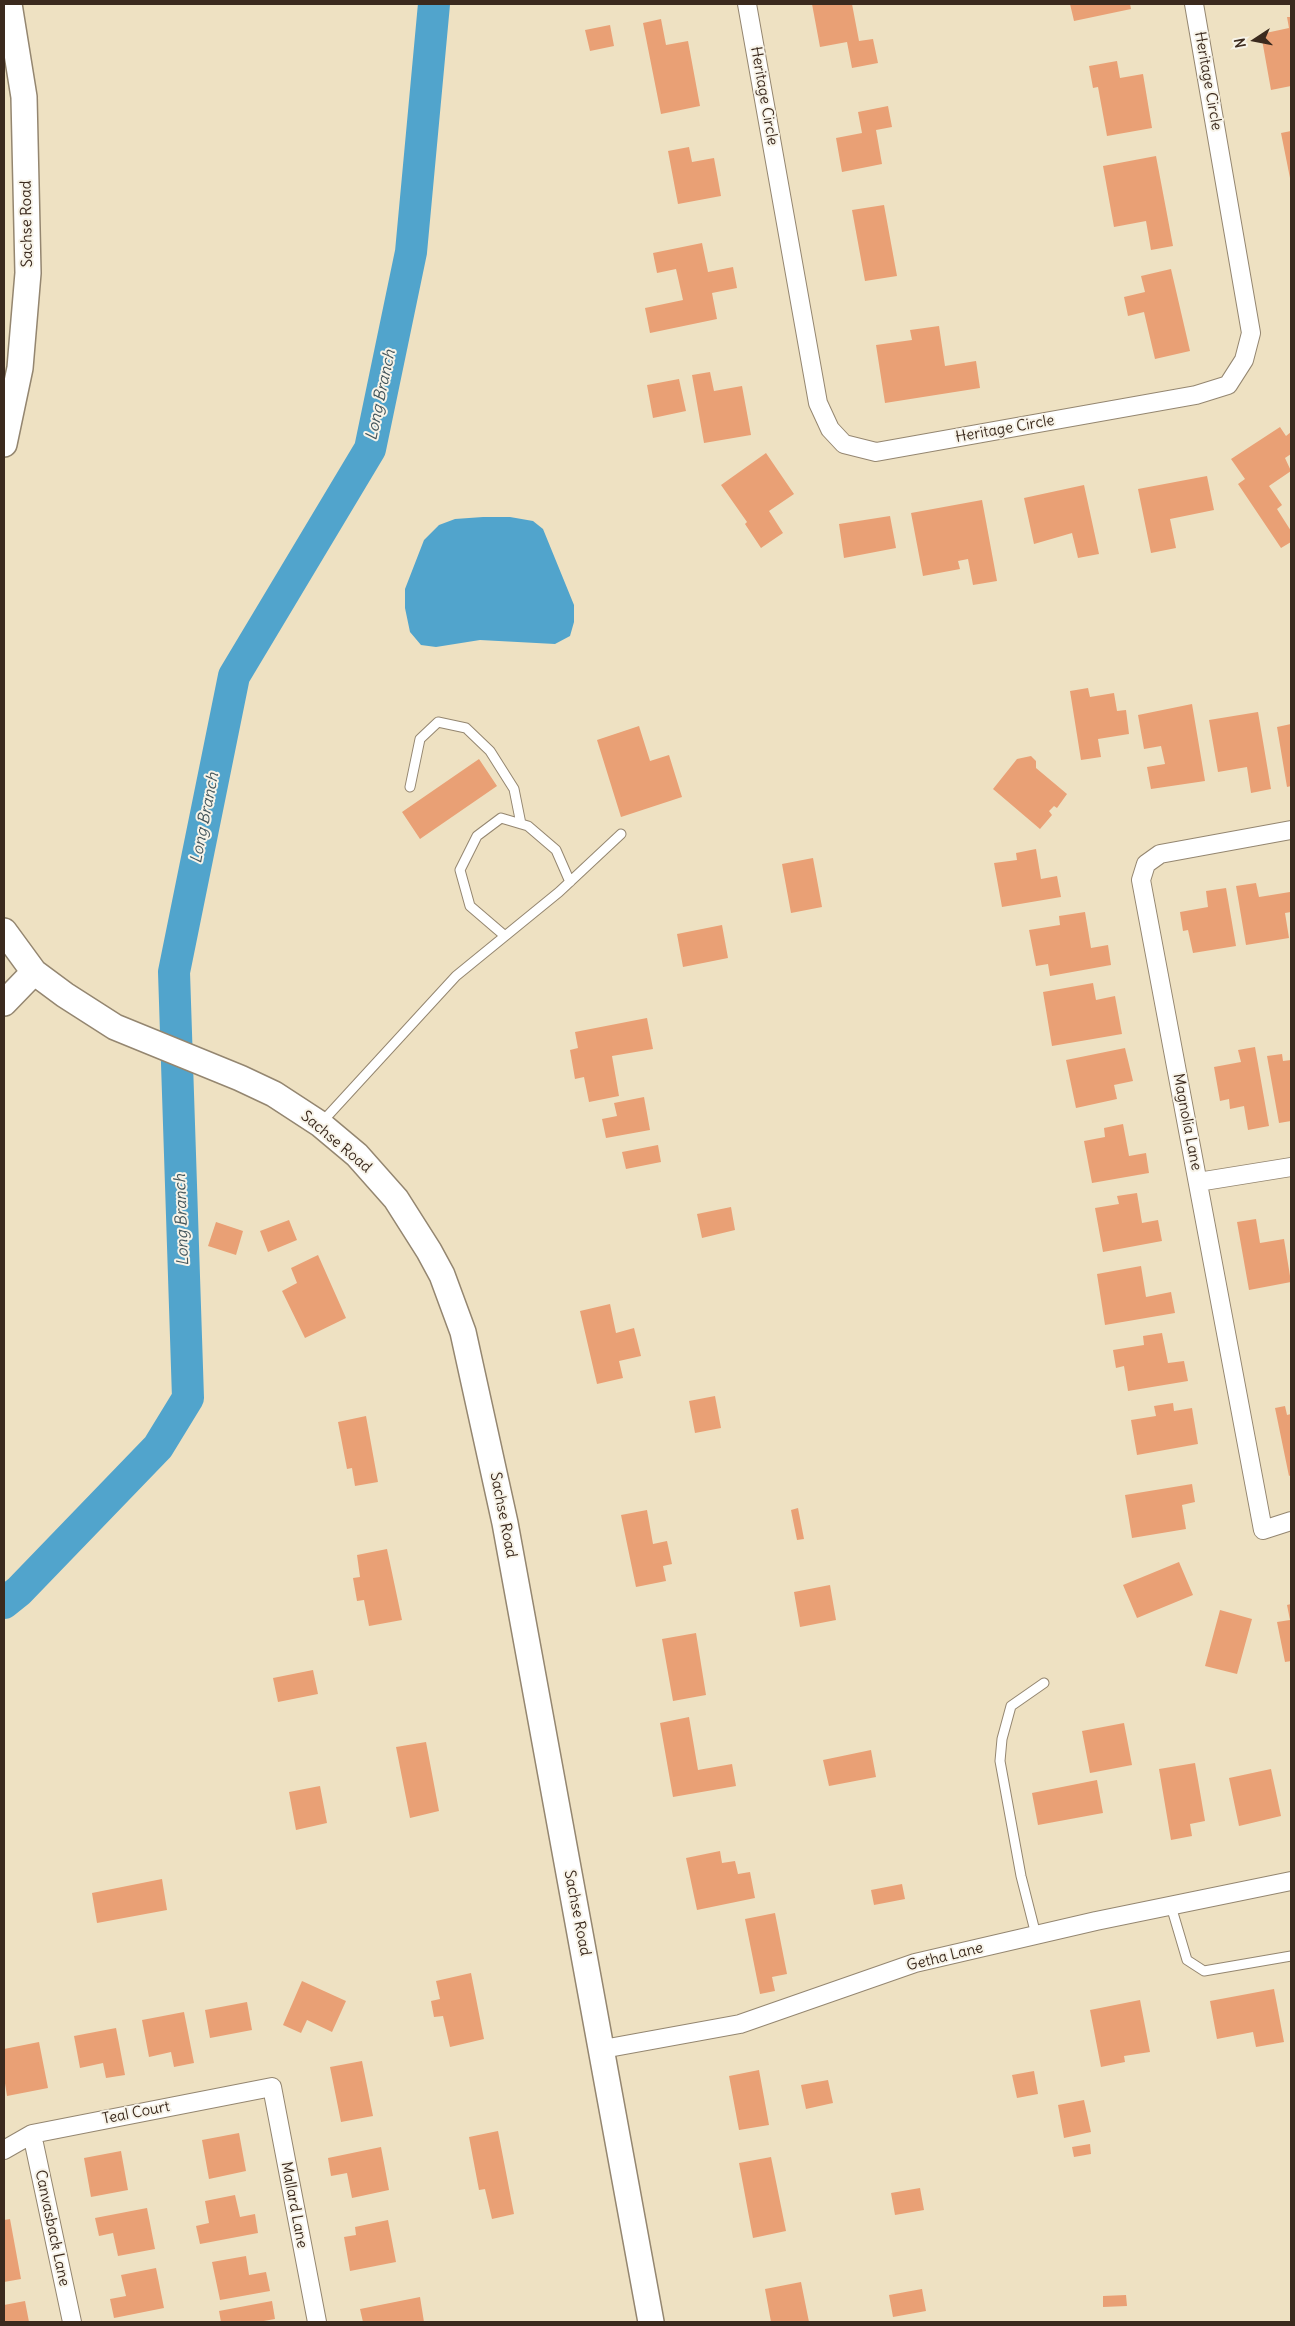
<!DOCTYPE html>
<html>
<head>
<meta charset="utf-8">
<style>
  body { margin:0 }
  #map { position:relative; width:1295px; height:2326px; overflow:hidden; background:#eee1c2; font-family:Delius,sans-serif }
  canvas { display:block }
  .frame { position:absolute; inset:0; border:5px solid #3b2a1e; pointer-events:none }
  .north { position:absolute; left:1230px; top:15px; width:50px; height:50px; -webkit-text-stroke:4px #f7f3e8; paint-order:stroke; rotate:259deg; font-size:14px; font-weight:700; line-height:20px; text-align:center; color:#3b2a1e }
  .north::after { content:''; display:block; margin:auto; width:18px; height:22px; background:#3b2a1e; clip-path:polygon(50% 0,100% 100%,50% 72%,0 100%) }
</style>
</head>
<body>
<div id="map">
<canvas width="1295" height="2326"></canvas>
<div class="frame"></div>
<div class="north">N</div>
</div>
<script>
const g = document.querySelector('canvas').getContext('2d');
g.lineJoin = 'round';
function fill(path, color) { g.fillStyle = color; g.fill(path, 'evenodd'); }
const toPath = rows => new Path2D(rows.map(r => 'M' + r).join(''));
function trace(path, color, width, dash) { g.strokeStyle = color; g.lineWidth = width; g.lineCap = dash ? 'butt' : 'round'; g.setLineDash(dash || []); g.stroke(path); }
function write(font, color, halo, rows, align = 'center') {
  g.font = font + ' Delius,sans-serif'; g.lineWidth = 4; g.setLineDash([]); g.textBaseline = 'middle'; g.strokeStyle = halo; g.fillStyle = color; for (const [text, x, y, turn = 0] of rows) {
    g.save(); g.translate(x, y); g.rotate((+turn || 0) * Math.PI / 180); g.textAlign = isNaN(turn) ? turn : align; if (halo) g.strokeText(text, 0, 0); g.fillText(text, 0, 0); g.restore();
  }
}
const water = toPath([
  [483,517,510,517,533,521,543,529,574,605,574,622,570,636,555,644,480,640,436,647,421,645,410,632,405,608,405,589,424,540,439,525,455,519]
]);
const river = toPath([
  [4,1603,19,1591,158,1447,188,1398,174,972,234,676,370,449,411,252,434,4]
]);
const building = toPath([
  [812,4,852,4,859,41,873,39,878,63,852,68,847,42,820,47],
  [1070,4,1130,4,1131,9,1074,21],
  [1287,17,1291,17,1291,86,1271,90,1261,34,1289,28],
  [661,19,666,45,688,41,700,106,661,114,643,23],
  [610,25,614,46,590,51,585,30],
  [1117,61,1120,78,1143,74,1152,128,1107,136,1098,87,1093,88,1089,66],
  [888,106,892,127,876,130,882,164,842,172,836,138,862,133,858,112],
  [1291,131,1291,178,1290,178,1281,133],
  [689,147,692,162,714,158,721,196,678,204,668,151],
  [1156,156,1173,246,1151,250,1146,221,1114,227,1103,166],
  [884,205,897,276,865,281,852,210],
  [702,243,708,272,733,267,737,288,712,293,717,319,650,333,645,308,683,300,676,269,657,273,653,253],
  [1171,269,1190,351,1155,359,1144,312,1128,316,1124,297,1145,292,1141,276],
  [939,326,945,366,976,361,980,388,885,403,876,345,912,340,910,330],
  [710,372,714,391,742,386,751,435,704,443,692,375],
  [679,379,686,411,653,418,647,385],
  [1280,427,1286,436,1291,432,1291,454,1285,458,1291,471,1269,486,1282,505,1277,509,1291,531,1291,542,1281,548,1238,484,1245,479,1231,459],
  [766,453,794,494,769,511,783,533,761,548,745,524,747,522,721,485],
  [1207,476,1214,510,1170,519,1176,548,1151,553,1138,489],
  [1084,485,1099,554,1078,558,1072,533,1034,544,1024,498],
  [982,500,997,581,973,585,968,559,958,561,960,569,923,576,911,513],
  [890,516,896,548,844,558,839,524],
  [1088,688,1090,697,1114,693,1117,711,1126,710,1129,734,1098,739,1101,757,1081,760,1070,691],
  [1192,704,1205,781,1151,789,1147,767,1165,764,1161,746,1144,749,1138,715],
  [1258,712,1271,789,1251,793,1247,767,1218,772,1209,720],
  [1291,724,1291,786,1287,787,1277,727],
  [639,726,650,761,669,755,682,797,621,817,597,740],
  [1031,756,1036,761,1036,768,1067,794,1057,808,1054,806,1049,811,1052,815,1040,829,993,789,1017,759],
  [479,759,497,786,420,839,402,812],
  [1036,849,1041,879,1057,876,1061,897,1002,907,994,863,1017,860,1016,853],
  [813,858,822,907,791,913,782,864],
  [1256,883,1259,897,1290,892,1291,912,1285,913,1289,938,1246,945,1236,886],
  [1226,888,1236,946,1193,953,1188,930,1183,931,1180,912,1208,907,1206,891],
  [1085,912,1091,948,1108,945,1111,965,1050,976,1048,964,1036,966,1029,930,1060,925,1059,916],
  [722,925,728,958,683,967,677,934],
  [1093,983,1096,1000,1115,996,1122,1034,1052,1046,1043,992],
  [647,1018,653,1049,612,1056,619,1096,589,1102,584,1077,575,1079,570,1050,578,1048,575,1032],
  [1255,1047,1269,1126,1248,1130,1244,1106,1230,1109,1229,1099,1220,1101,1214,1067,1241,1062,1238,1050],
  [1125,1048,1133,1081,1114,1085,1117,1099,1076,1108,1066,1060],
  [1282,1054,1283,1061,1291,1060,1291,1121,1279,1123,1267,1056],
  [644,1097,650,1130,606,1138,602,1119,617,1116,614,1103],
  [1123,1124,1129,1156,1146,1153,1149,1173,1092,1183,1084,1141,1105,1137,1104,1128],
  [658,1145,661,1162,626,1169,622,1152],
  [1137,1193,1142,1223,1158,1220,1162,1241,1103,1252,1095,1208,1119,1204,1117,1196],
  [731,1207,735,1230,702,1238,697,1214],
  [1256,1219,1260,1243,1284,1239,1291,1282,1249,1290,1237,1222],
  [289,1220,297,1240,268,1252,260,1231],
  [216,1222,243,1231,236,1255,208,1246],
  [318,1255,346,1318,305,1338,282,1291,297,1283,291,1268],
  [1141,1266,1146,1297,1171,1292,1175,1313,1105,1325,1097,1274],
  [610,1304,616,1333,634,1328,641,1356,619,1361,623,1378,597,1384,580,1311],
  [1162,1333,1168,1363,1184,1361,1188,1381,1128,1391,1124,1366,1116,1368,1113,1350,1144,1345,1143,1336],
  [715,1396,721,1428,695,1433,689,1401],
  [1173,1403,1174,1411,1192,1408,1198,1444,1137,1455,1131,1420,1156,1416,1154,1406],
  [1285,1406,1287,1415,1291,1414,1291,1475,1289,1476,1275,1408],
  [366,1416,378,1482,355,1486,352,1468,347,1469,338,1422],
  [1192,1484,1195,1502,1182,1505,1186,1529,1132,1538,1125,1495],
  [798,1508,804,1539,797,1540,791,1510],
  [647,1510,653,1544,667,1541,672,1564,663,1566,666,1581,636,1587,621,1515],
  [387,1549,402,1620,369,1626,364,1600,357,1601,353,1578,360,1577,357,1555],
  [1179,1562,1193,1595,1137,1618,1123,1585],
  [830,1585,836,1620,800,1627,794,1592],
  [1291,1604,1291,1661,1285,1662,1277,1622,1290,1620,1287,1605],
  [1220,1610,1252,1619,1237,1674,1205,1666],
  [696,1633,706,1695,673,1701,662,1639],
  [313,1670,318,1694,278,1702,273,1678],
  [689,1717,698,1770,732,1764,736,1786,673,1797,660,1723],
  [1124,1723,1132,1765,1090,1773,1082,1731],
  [426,1742,439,1811,410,1818,396,1747],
  [871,1750,876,1777,829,1786,823,1760],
  [1195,1763,1205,1821,1190,1824,1192,1836,1171,1840,1159,1769],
  [1271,1769,1281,1816,1239,1826,1229,1778],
  [1097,1780,1103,1813,1038,1825,1032,1793],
  [320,1786,327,1823,296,1830,289,1792],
  [720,1851,722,1863,735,1861,738,1874,750,1872,755,1898,697,1910,686,1858],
  [162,1879,167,1910,97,1923,92,1893],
  [902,1884,905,1899,874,1905,871,1890],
  [775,1913,787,1974,772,1977,775,1991,760,1994,745,1919],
  [471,1973,484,2039,450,2047,443,2016,434,2017,431,2001,440,1999,436,1981],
  [302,1981,346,2001,332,2032,307,2020,301,2033,283,2025],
  [1274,1989,1284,2042,1256,2047,1253,2032,1217,2039,1210,2001],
  [1140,2000,1150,2052,1124,2056,1125,2062,1101,2067,1090,2010],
  [247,2002,252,2030,210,2038,205,2010],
  [184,2012,194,2063,174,2067,171,2052,149,2057,142,2020],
  [116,2028,125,2075,106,2078,103,2063,80,2068,74,2036],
  [39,2042,48,2088,7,2096,4,2077,4,2049],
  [362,2061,373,2116,341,2122,330,2067],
  [759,2070,769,2125,739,2130,729,2076],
  [1034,2071,1038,2094,1017,2098,1012,2075],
  [828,2080,833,2103,806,2109,801,2085],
  [1084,2100,1091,2132,1064,2138,1058,2105],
  [498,2131,514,2214,492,2219,485,2189,479,2190,469,2137],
  [239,2133,246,2171,209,2179,202,2140],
  [1090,2144,1091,2154,1074,2157,1072,2147],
  [381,2147,389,2190,352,2198,347,2173,331,2176,328,2158],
  [121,2151,128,2190,91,2197,84,2158],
  [771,2157,786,2231,753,2238,739,2163],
  [920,2188,924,2210,895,2215,891,2193],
  [235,2195,240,2217,255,2214,258,2233,200,2244,196,2226,209,2223,205,2201],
  [147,2208,155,2249,118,2256,113,2233,99,2236,95,2218],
  [10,2219,21,2279,4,2282,4,2220],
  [388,2220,396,2262,350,2271,344,2237,356,2235,355,2227],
  [246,2256,249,2275,266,2272,270,2291,220,2300,212,2262],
  [156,2268,164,2308,114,2318,110,2299,126,2296,121,2275],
  [801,2282,809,2322,771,2322,765,2289],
  [922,2289,926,2311,893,2317,889,2295],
  [1126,2295,1127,2306,1103,2307,1103,2296],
  [420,2297,424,2322,363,2322,360,2309],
  [25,2301,29,2322,4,2322,4,2305],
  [272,2301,275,2319,258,2322,221,2322,219,2311]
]);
const lane = toPath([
  [410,787,420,739,438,722,466,728,490,751,514,789,521,824],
  [505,936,470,906,460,870,477,836,501,818,528,826,556,850,570,882],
  [322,1122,456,976,559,892,621,834],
  [1171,1906,1187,1960,1204,1971,1291,1956],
  [1036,1935,1021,1876,1000,1761,1002,1739,1011,1706,1044,1683]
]);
const street = toPath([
  [747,4,818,403,830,429,844,444,876,452,1196,395,1228,385,1244,360,1251,333,1194,4],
  [1291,830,1160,854,1146,864,1141,880,1263,1530,1291,1521],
  [1198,1182,1291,1167],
  [603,2049,740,2024,915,1963,1096,1921,1291,1881],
  [32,2134,72,2322],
  [4,2150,32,2134,272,2087,317,2322]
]);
const secondary = toPath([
  [4,444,20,368,28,273,24,97,9,4],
  [4,931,34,972,65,995,115,1027,240,1078,274,1094,320,1124,357,1155,396,1199,429,1251,442,1275,463,1332,505,1523,651,2322],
  [4,1003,34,972]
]);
const streetNames = [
  ["Heritage Circle",1208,81,80],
  ["Heritage Circle",764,96,80],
  ["Sachse Road",27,224,-91],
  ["Heritage Circle",1005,429,-10],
  ["Magnolia Lane",1187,1122,79],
  ["Sachse Road",336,1142,40],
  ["Sachse Road",503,1515,79],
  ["Sachse Road",577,1913,79],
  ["Getha Lane",945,1957,-14],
  ["Teal Court",136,2113,-11],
  ["Mallard Lane",294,2205,79],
  ["Canvasback Lane",52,2228,78]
];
const waterNames = [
  ["Long Branch",381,395,-78],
  ["Long Branch",205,818,-79],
  ["Long Branch",182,1220,-92]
];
fill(water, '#51a4cc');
trace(river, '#51a4cc', 32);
fill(building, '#e9a075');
trace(lane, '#948670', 11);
trace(street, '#948670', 20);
trace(secondary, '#948670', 28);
trace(lane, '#fff', 9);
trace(street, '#fff', 18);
trace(secondary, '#fff', 25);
write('15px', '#3b2a1e', '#f7f3e8', streetNames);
write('italic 16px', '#43555b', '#f7f3e8', waterNames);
</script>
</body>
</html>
